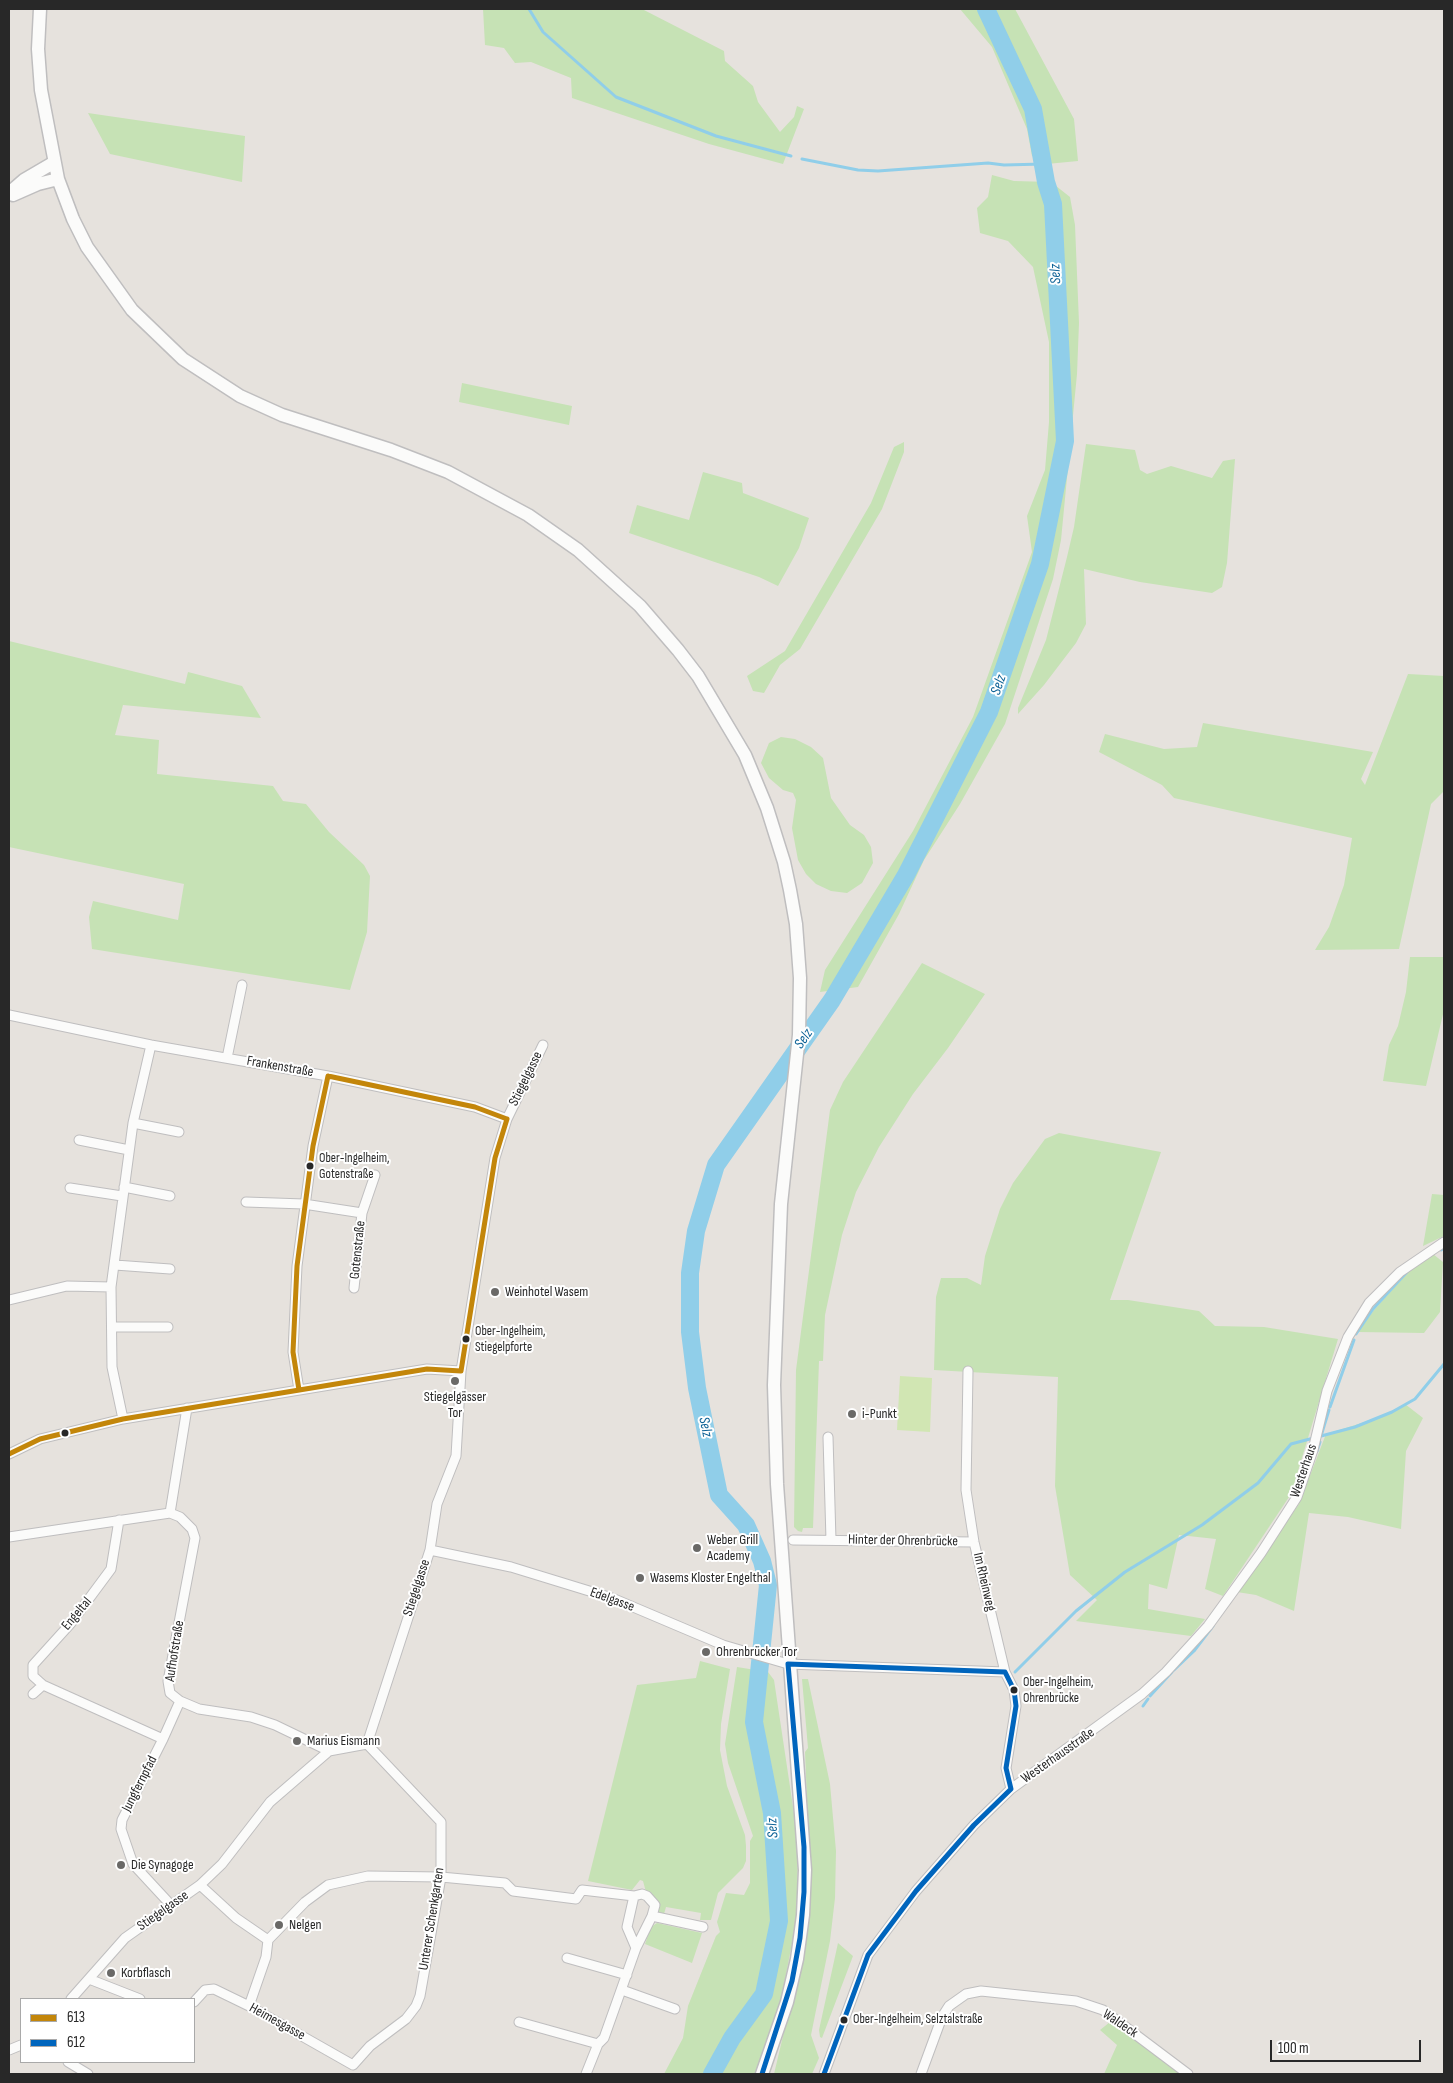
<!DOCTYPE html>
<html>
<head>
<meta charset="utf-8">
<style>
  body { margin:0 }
  #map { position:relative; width:1453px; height:2083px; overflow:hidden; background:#e6e2dd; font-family:"Sofia Sans Condensed",sans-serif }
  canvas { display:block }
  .frame { position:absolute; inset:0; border:10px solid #282828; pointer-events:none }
  .legend { position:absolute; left:20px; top:1998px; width:175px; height:65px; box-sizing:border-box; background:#fff; border:1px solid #a9a9a9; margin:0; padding:6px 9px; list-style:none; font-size:15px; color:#282828 }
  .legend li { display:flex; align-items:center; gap:10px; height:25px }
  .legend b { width:25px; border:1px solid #a9a9a9 }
  .scale { position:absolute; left:1270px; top:2040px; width:151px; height:22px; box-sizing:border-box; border:2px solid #282828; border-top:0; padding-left:6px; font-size:15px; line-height:18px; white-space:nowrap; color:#282828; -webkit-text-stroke:4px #fff; paint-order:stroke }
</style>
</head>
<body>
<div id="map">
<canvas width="1453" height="2083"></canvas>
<div class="frame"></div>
<ul class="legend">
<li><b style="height:6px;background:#c3860a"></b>613</li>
<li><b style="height:6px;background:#0065bd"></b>612</li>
</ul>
<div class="scale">100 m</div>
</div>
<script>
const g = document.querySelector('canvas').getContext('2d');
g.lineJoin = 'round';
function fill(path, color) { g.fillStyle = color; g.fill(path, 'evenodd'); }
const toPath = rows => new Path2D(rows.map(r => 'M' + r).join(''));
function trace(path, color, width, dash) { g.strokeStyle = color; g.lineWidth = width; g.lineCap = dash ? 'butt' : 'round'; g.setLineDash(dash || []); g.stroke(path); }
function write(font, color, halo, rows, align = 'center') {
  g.font = font + ' "Sofia Sans Condensed",sans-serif'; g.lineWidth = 4; g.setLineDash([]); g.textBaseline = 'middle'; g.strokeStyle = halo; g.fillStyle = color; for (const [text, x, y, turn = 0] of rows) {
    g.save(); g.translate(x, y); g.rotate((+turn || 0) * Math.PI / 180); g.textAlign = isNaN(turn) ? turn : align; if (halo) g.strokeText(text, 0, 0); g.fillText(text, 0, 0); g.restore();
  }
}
const green = toPath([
  [483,9,642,9,724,51,725,61,753,86,758,102,780,132,794,117,797,106,804,109,783,164,709,144,572,98,571,78,531,62,515,63,504,48,485,45],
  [960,9,1015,9,1074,119,1078,161,1047,164,1032,156,1027,129,992,47],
  [88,113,245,136,242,182,110,154],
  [992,175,1014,181,1051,182,1070,197,1075,225,1079,323,1077,374,1061,540,1053,579,1005,724,960,804,924,860,899,914,858,987,820,992,825,970,913,831,973,717,1032,552,1027,516,1045,470,1049,422,1049,342,1033,267,1008,241,980,233,977,208,988,197],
  [462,383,572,406,569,425,459,402],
  [904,442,904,452,882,509,800,649,780,665,764,693,753,691,747,676,785,651,871,503,894,447],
  [1086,444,1135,450,1140,470,1147,474,1171,466,1212,478,1223,461,1235,459,1227,563,1222,587,1212,593,1140,582,1084,569,1086,624,1076,643,1044,685,1018,714,1018,708,1046,640,1067,557,1074,527],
  [703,472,742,483,743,493,809,518,799,548,778,586,759,577,629,533,637,505,689,520],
  [9,641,185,684,188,672,242,686,261,718,123,705,115,735,159,740,157,774,273,786,283,801,306,804,329,832,364,865,370,876,367,932,350,990,92,949,89,917,93,901,178,920,184,884,9,847],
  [1408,674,1444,676,1444,791,1431,804,1399,949,1315,950,1329,927,1344,885,1352,838,1174,798,1162,785,1099,752,1105,734,1164,749,1197,747,1203,723,1373,752,1361,779,1365,785],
  [781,737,795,739,811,747,823,758,831,798,850,825,864,835,871,847,873,863,862,883,847,893,831,891,816,884,806,874,798,860,792,828,796,800,793,793,783,790,769,778,761,763,769,743],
  [1410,957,1444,957,1444,1010,1426,1086,1383,1081,1389,1045,1398,1026,1406,992],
  [922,963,985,994,948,1048,913,1094,879,1147,856,1192,842,1235,825,1315,823,1361,819,1361,813,1528,803,1528,802,1532,798,1531,794,1527,796,1370,830,1110,843,1082],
  [1059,1133,1161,1152,1110,1300,1128,1300,1199,1311,1215,1326,1264,1327,1338,1339,1291,1494,1223,1596,1205,1589,1216,1539,1179,1535,1167,1589,1149,1584,1148,1609,1205,1619,1191,1636,1076,1621,1097,1600,1070,1575,1055,1486,1058,1377,934,1370,936,1297,941,1278,967,1278,981,1285,985,1256,1000,1209,1013,1183,1045,1139],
  [1432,1194,1444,1195,1444,1236,1423,1246],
  [1433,1254,1443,1262,1440,1312,1424,1333,1358,1332,1374,1310,1410,1270],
  [1405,1404,1423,1418,1406,1451,1401,1529,1348,1517,1309,1513,1294,1611,1256,1595,1237,1592,1299,1504,1326,1434,1378,1418],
  [700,1661,730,1669,721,1724,720,1750,727,1786,745,1835,746,1846,746,1861,743,1868,718,1893,711,1920,700,1920,701,1913,666,1907,664,1914,659,1912,658,1903,646,1892,643,1881,640,1880,632,1890,588,1881,637,1685,696,1678],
  [737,1667,768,1672,774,1680,798,1840,797,1918,781,2000,757,2074,664,2074,683,2038,688,2006,716,1936,720,1932,717,1922,726,1893,744,1895,750,1883,750,1841,753,1836,728,1763,725,1744],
  [802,1679,808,1679,830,1784,836,1851,835,1898,830,1941,811,2035,819,2058,812,2074,774,2074,806,1939,811,1895,805,1752,808,1748],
  [657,1923,702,1933,692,1963,645,1944,651,1927],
  [838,1943,853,1956,822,2038,820,2037,819,2030],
  [1110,2022,1151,2051,1182,2074,1104,2074,1117,2045,1100,2030]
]);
const pitch = toPath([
  [900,1376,932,1378,930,1432,897,1430]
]);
const stream = toPath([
  [529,9,543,32,616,97,716,136,791,156],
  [802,159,858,170,878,171,988,163,1004,165,1043,164],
  [1441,1250,1444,1248],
  [1356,1334,1373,1309,1407,1272],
  [1330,1407,1354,1340],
  [1321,1436,1329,1410],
  [1317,1451,1320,1442],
  [1174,1670,1194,1651,1213,1626],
  [1015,1672,1076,1611,1125,1572,1202,1525,1258,1483,1291,1444,1355,1427,1392,1412,1415,1399,1444,1364],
  [1150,1696,1172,1672],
  [1143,1706,1148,1699]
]);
const river = toPath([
  [712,2074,732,2038,764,1994,779,1921,772,1813,754,1722,768,1585,762,1561,746,1525,719,1495,697,1388,690,1332,690,1273,696,1231,716,1165,832,1000,906,875,989,712,1040,564,1065,441,1053,204,1046,182,1033,109,986,9]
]);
const street = toPath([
  [9,1015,151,1045,328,1076,475,1107,507,1119],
  [227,1058,242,985],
  [133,1123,179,1132],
  [79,1140,129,1150],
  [124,1187,170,1196],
  [70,1188,122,1196],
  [246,1202,304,1204,362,1213],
  [115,1265,170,1269],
  [354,1288,362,1213,375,1175],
  [9,1300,67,1286,111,1287],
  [112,1327,168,1327],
  [968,1371,966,1490,974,1542,1005,1672,1014,1690,1016,1706,1006,1768,1011,1789],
  [299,1390,293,1352,297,1266,313,1146,328,1076],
  [123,1419,112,1367,111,1287,133,1123,151,1045],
  [828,1437,831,1540],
  [9,1454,40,1439,123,1419,427,1369,461,1371],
  [170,1513,187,1408],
  [9,1537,170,1513,180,1517,192,1529,195,1538,168,1681,170,1693,180,1701,199,1709,251,1717,275,1725,329,1751],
  [793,1540,974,1542],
  [430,1550,511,1567,612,1598,723,1645,788,1664,1005,1672],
  [43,1685,163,1739,180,1701],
  [33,1694,43,1685,33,1676,33,1665,71,1623,111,1569,119,1520],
  [163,1739,122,1820,121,1829,133,1864,170,1904],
  [367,1744,430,1550,437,1504,456,1456,461,1371,495,1158,507,1119,543,1045],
  [200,1885,236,1918,268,1940],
  [634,1896,627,1927,636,1948],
  [652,1916,703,1927],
  [567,1958,627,1975],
  [89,1979,140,1999],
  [622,1990,675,2009],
  [71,1999,125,1938,200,1885,222,1864,270,1802,329,1751,367,1744],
  [194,2002,205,1990,214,1989,249,2006,353,2065],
  [249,2006,266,1957,268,1940,305,1902,328,1885,368,1876,441,1877,505,1883,513,1891,576,1899,582,1890,634,1896,642,1894,647,1896,655,1905,652,1916,636,1948,604,2038,598,2044,586,2074],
  [519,2022,598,2044],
  [9,2050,21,2045],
  [68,2062,88,2074],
  [353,2065,370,2046,406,2019,416,2006,420,1996,441,1877,441,1822,367,1744],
  [824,2074,868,1955,916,1891,974,1825,1011,1789,1142,1694,1166,1672,1208,1626,1261,1553,1297,1497,1313,1450,1327,1391,1348,1337,1369,1303,1400,1272,1444,1242],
  [921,2074,942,2017,949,2006,966,1994,981,1991,1076,2001,1103,2010,1188,2074]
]);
const secondary = toPath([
  [40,9,38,49,41,90,58,179,73,219,87,247,132,310,183,359,240,396,282,415,391,450,448,472,528,515,578,550,640,606,678,650,698,676,745,755,767,808,784,862,790,890,796,924,800,978,799,1035,781,1204,774,1385,777,1484,805,1870,803,1915,797,1959,787,2002,762,2074],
  [9,193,24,180,53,163],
  [13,195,38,184,58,179]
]);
const bus1 = toPath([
  [328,1076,475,1107,507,1119],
  [461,1371,495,1158,507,1119],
  [299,1390,293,1352,297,1266,313,1146,328,1076],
  [9,1454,40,1439,123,1419,427,1369,461,1371]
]);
const bus2 = toPath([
  [762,2074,792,1981,800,1938,804,1892,804,1847,788,1664,1005,1672,1014,1690,1016,1706,1006,1768,1011,1789,974,1825,916,1891,868,1955,824,2074]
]);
const markers = [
  [310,1166,4.5,"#282828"],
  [495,1292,5,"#6a6967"],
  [466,1339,4.5,"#282828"],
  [455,1381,5,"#6a6967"],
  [852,1414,5,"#6a6967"],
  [65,1433,4.5,"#282828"],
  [697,1548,5,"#6a6967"],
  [640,1578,5,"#6a6967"],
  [706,1652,5,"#6a6967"],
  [1014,1690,4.5,"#282828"],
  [297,1741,5,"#6a6967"],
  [121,1865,5,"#6a6967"],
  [279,1925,5,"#6a6967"],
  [111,1973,5,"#6a6967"],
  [844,2020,4.5,"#282828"]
];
const busNames = [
  ["Ober-Ingelheim,",319,1159],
  ["Gotenstraße",319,1175],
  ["Ober-Ingelheim,",475,1332],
  ["Stiegelpforte",475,1348],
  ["Ober-Ingelheim,",1023,1683],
  ["Ohrenbrücke",1023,1699],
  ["Ober-Ingelheim, Selztalstraße",853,2020]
];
const streetNames = [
  ["Frankenstraße",280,1067,10],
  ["Stiegelgasse",526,1079,-64],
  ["Gotenstraße",358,1250,-84],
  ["Westerhaus",1304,1471,-71],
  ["Hinter der Ohrenbrücke",903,1541,1],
  ["Im Rheinweg",984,1582,77],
  ["Stiegelgasse",417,1588,-72],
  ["Edelgasse",612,1600,20],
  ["Engeltal",77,1614,-50],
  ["Aufhofstraße",175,1651,-81],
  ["Westerhausstraße",1058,1756,-35],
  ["Jungfernpfad",140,1784,-63],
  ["Stiegelgasse",163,1911,-35],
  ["Unterer Schenkgarten",432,1919,-81],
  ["Heimesgasse",277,2022,29],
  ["Waldeck",1120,2024,34]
];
const poiNames = [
  ["Weinhotel Wasem",505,1292],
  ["Stiegelgässer",455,1397,"center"],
  ["Tor",455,1413,"center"],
  ["i-Punkt",862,1414],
  ["Weber Grill",707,1540],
  ["Academy",707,1556],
  ["Wasems Kloster Engelthal",650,1578],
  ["Ohrenbrücker Tor",716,1652],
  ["Marius Eismann",307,1741],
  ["Die Synagoge",131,1865],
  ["Nelgen",289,1925],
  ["Korbflasch",121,1973]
];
const waterNames = [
  ["Selz",1056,274,-93],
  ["Selz",999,685,-71],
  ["Selz",804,1039,-55],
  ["Selz",705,1427,78],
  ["Selz",773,1828,-94]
];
fill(green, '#c6e2b5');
fill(pitch, '#d1e6b3');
trace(stream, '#90cee9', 3);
trace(river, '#90cee9', 18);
trace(street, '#bfbebf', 11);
trace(secondary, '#bfbebf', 15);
trace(street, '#fbfbfa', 9);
trace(secondary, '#fbfbfa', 12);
trace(bus1, '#c3860a', 5);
trace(bus2, '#0065bd', 5);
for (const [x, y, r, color] of markers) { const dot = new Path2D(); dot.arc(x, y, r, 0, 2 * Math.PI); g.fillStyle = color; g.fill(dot); trace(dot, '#fff', 2); }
write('13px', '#282828', '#fff', busNames, 'left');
write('14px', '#282828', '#fff', streetNames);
write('14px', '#282828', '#fff', poiNames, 'left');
write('italic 15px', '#0d6296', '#fff', waterNames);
</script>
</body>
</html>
